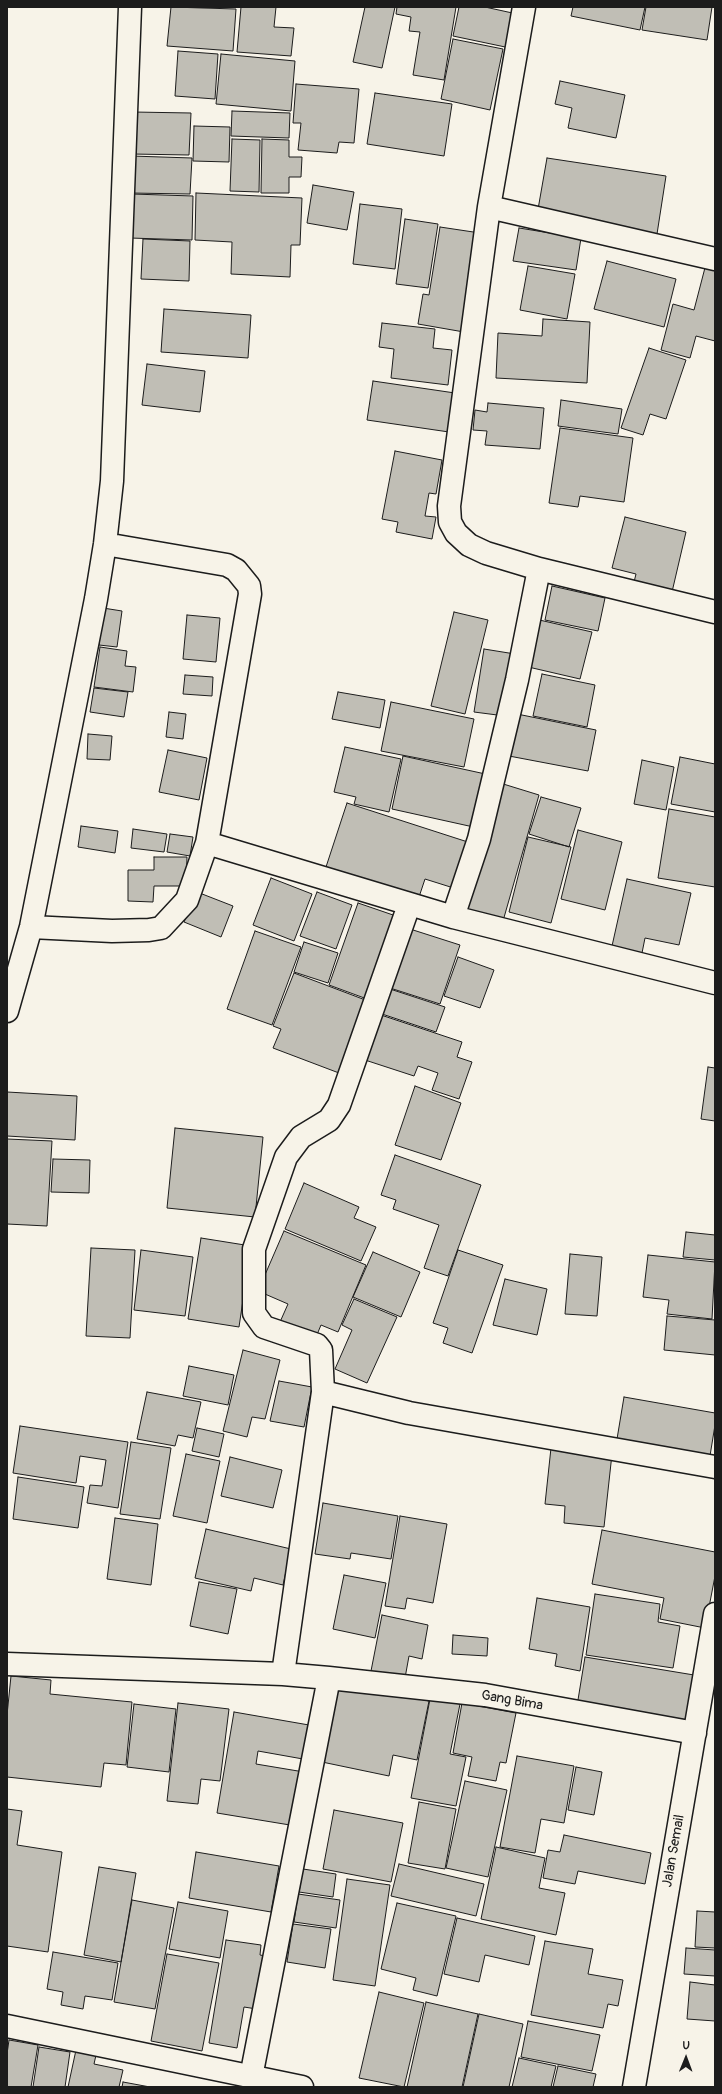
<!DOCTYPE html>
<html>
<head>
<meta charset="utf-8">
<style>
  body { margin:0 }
  #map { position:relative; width:722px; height:2094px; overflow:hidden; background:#f7f3e8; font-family:Pangolin,sans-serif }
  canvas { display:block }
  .frame { position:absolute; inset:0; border:8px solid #1c1c1c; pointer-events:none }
  .north { position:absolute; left:666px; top:2038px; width:40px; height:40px; -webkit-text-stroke:3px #f7f3e8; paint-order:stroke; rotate:1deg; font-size:11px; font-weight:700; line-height:16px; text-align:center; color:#1c1c1c }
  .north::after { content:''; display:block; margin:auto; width:14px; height:18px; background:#1c1c1c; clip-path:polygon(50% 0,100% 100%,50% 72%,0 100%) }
</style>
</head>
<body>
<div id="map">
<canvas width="722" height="2094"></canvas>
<div class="frame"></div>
<div class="north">U</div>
</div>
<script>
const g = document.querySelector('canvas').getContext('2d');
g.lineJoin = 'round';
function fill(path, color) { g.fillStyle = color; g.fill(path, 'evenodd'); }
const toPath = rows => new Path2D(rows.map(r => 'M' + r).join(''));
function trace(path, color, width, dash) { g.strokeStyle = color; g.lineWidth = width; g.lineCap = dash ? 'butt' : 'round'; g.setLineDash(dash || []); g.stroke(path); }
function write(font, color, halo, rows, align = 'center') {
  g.font = font + ' Pangolin,sans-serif'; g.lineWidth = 3; g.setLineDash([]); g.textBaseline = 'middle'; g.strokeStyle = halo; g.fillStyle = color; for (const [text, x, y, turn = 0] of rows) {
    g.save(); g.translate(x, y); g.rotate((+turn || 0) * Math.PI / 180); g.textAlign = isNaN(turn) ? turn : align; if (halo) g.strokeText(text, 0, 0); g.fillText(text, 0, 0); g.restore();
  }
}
const building = toPath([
  [171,7,236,9,233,51,167,46,171,7],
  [241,7,276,7,274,27,294,28,291,56,237,52,241,7],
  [365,7,395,7,382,68,353,62,365,7],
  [397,7,456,7,444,80,413,75,420,32,409,31,411,17,396,14,397,7],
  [459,7,485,7,517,14,510,48,453,36,459,7],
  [573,7,645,7,640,30,571,16,573,7],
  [646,7,712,7,707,40,642,30,646,7],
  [453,39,503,49,490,110,441,99,453,39],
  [178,51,218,54,215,99,175,96,178,51],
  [221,54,295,61,291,111,216,104,221,54],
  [560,81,625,95,616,138,568,128,572,108,555,104,560,81],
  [296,84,359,89,354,143,339,142,337,153,298,150,301,123,293,123,296,84],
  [375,93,452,104,444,156,367,144,375,93],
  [232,111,290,113,289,138,231,136,232,111],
  [133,112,191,113,189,155,132,154,133,112],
  [194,126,230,127,229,162,193,161,194,126],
  [232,139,260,140,259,192,230,191,232,139],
  [262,139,289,140,289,157,302,157,301,177,289,177,289,193,261,193,262,139],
  [131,156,192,158,190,194,130,193,131,156],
  [547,158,666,176,657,234,537,215,547,158],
  [313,185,354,192,347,230,307,223,313,185],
  [196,193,302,198,300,245,291,245,290,277,231,274,232,242,195,240,196,193],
  [132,194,193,196,192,240,130,238,132,194],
  [360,204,402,209,395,269,353,264,360,204],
  [405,219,438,224,428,288,396,284,405,219],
  [440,227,480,233,464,332,418,324,423,294,429,295,440,227],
  [519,228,581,238,576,270,513,261,519,228],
  [143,239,190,241,189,281,141,279,143,239],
  [707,260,715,262,715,341,696,336,690,358,661,350,673,304,694,310,707,260],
  [607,261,676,279,664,327,594,309,607,261],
  [528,266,575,274,567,319,520,310,528,266],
  [164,309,251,315,248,358,161,352,164,309],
  [543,319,590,322,587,383,496,378,498,333,542,336,543,319],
  [382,323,435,329,433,348,452,350,448,385,391,378,394,349,379,347,382,323],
  [649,348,686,360,666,419,650,414,643,435,621,428,649,348],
  [147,364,205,371,200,412,142,405,147,364],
  [373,381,455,393,449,432,367,420,373,381],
  [561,400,622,409,618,434,558,426,561,400],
  [488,403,544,408,540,449,485,445,487,431,473,430,475,410,487,412,488,403],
  [560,428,633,438,624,502,580,496,578,507,549,503,560,428],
  [395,451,442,460,436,494,429,493,425,516,436,517,432,539,396,532,398,522,382,519,395,451],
  [625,517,686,532,672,592,634,582,636,574,612,568,625,517],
  [552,586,605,598,598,631,545,620,552,586],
  [103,608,122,611,117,647,99,645,103,608],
  [454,612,488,620,465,714,431,706,454,612],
  [187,615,220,618,216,662,183,659,187,615],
  [535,619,592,632,580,679,524,666,535,619],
  [100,647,127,651,125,666,136,667,133,692,94,687,100,647],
  [484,649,515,654,505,716,474,712,484,649],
  [542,674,595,685,587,727,533,716,542,674],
  [185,675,213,677,212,696,183,694,185,675],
  [94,688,128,692,124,717,90,712,94,688],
  [338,692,385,700,380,728,332,719,338,692],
  [391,702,474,719,464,767,381,751,391,702],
  [169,712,186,714,183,739,166,737,169,712],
  [517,714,596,730,588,771,509,756,517,714],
  [88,734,112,736,110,760,87,759,88,734],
  [345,747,401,759,389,812,354,804,356,797,334,792,345,747],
  [168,750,207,758,199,800,159,792,168,750],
  [403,756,490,775,478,828,392,809,403,756],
  [680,757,715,764,715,812,671,804,680,757],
  [642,760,674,767,666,810,634,804,642,760],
  [500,783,539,795,503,921,463,909,500,783],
  [541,797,581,808,569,847,529,834,541,797],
  [347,803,474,844,460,890,425,879,418,900,325,870,347,803],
  [669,809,715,817,715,887,658,878,669,809],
  [81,826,118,831,115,853,78,847,81,826],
  [133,829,167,834,164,852,131,848,133,829],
  [578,830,622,842,605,910,561,899,578,830],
  [170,834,193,837,190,856,167,852,170,834],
  [528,837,571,847,551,923,509,912,528,837],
  [154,857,187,857,186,886,154,886,153,902,128,901,128,870,154,870,154,857],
  [271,878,312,894,294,941,253,925,271,878],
  [627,879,691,893,679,945,645,938,642,953,612,946,627,879],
  [197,892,233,906,221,937,184,922,197,892],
  [317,892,352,905,336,949,300,936,317,892],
  [358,903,396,916,367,999,329,985,358,903],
  [410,929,460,945,440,1004,390,988,410,929],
  [255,931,301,947,272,1025,227,1009,255,931],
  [304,942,338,953,328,983,294,972,304,942],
  [458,957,494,970,480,1008,444,996,458,957],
  [294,973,368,1001,339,1073,273,1048,281,1029,273,1026,294,973],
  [390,989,445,1007,436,1032,382,1014,390,989],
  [381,1015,462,1042,457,1057,472,1062,459,1099,432,1090,438,1073,418,1066,414,1076,365,1060,381,1015],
  [708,1067,715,1068,715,1121,701,1119,708,1067],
  [415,1086,461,1103,441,1160,395,1145,415,1086],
  [7,1092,77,1096,75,1140,7,1136,7,1092],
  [175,1128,263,1137,255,1217,167,1208,175,1128],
  [7,1139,52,1141,47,1226,7,1224,7,1139],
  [395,1155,481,1185,448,1276,424,1268,439,1225,393,1209,396,1200,381,1195,395,1155],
  [53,1159,90,1160,89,1193,51,1192,53,1159],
  [304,1183,359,1207,354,1218,376,1227,361,1261,285,1229,304,1183],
  [284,1231,366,1265,338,1332,321,1325,316,1337,280,1322,288,1304,258,1291,284,1231],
  [686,1232,715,1235,715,1260,683,1257,686,1232],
  [201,1238,251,1246,239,1327,188,1319,201,1238],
  [91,1248,135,1250,130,1338,86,1336,91,1248],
  [141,1250,193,1257,185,1316,134,1310,141,1250],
  [458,1250,503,1265,472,1353,443,1343,448,1328,433,1323,458,1250],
  [373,1252,420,1272,401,1317,353,1297,373,1252],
  [570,1254,602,1257,597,1316,565,1314,570,1254],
  [648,1255,715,1262,712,1319,667,1314,669,1300,643,1297,648,1255],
  [505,1279,547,1289,537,1335,493,1325,505,1279],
  [354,1299,397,1317,367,1383,335,1369,352,1330,342,1325,354,1299],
  [667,1316,715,1320,715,1355,664,1350,667,1316],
  [243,1350,280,1360,265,1419,252,1417,247,1437,223,1431,243,1350],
  [189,1366,234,1375,228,1405,183,1396,189,1366],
  [279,1381,312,1387,304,1427,270,1421,279,1381],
  [147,1392,201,1402,193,1438,178,1435,175,1446,137,1439,147,1392],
  [624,1397,715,1413,715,1425,709,1462,616,1445,624,1397],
  [20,1426,128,1442,118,1508,87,1503,90,1485,102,1486,106,1460,80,1456,76,1483,13,1473,20,1426],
  [197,1428,224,1434,219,1457,192,1451,197,1428],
  [131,1442,171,1448,160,1519,120,1514,131,1442],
  [551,1448,612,1454,604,1527,564,1523,565,1506,545,1504,551,1448],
  [186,1454,220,1461,207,1523,173,1516,186,1454],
  [230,1457,282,1470,273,1508,221,1496,230,1457],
  [18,1477,84,1487,78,1528,13,1519,18,1477],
  [323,1503,398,1516,391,1559,351,1553,350,1559,315,1554,323,1503],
  [400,1516,447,1524,433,1603,407,1598,405,1609,385,1606,400,1516],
  [115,1518,158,1524,151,1585,107,1579,115,1518],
  [206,1529,291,1549,283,1585,254,1578,251,1591,195,1578,206,1529],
  [602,1530,715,1552,715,1576,705,1628,660,1619,664,1598,592,1584,602,1530],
  [344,1575,386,1583,375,1638,333,1629,344,1575],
  [199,1582,237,1589,228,1634,190,1626,199,1582],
  [595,1594,660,1604,658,1622,680,1626,673,1668,586,1655,595,1594],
  [537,1598,590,1607,580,1671,555,1666,557,1654,529,1649,537,1598],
  [382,1615,428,1625,422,1659,409,1656,405,1678,371,1671,382,1615],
  [453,1635,488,1638,487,1656,452,1654,453,1635],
  [585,1657,694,1675,685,1725,577,1706,585,1657],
  [11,1676,51,1680,50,1694,132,1702,126,1765,104,1763,101,1787,7,1777,7,1715,11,1676],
  [338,1682,429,1701,417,1760,393,1755,389,1776,322,1762,338,1682],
  [430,1699,460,1704,450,1754,466,1757,456,1806,411,1798,430,1699],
  [178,1703,229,1709,220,1781,201,1779,198,1804,167,1801,178,1703],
  [462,1703,516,1713,506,1763,500,1762,496,1781,468,1776,472,1757,453,1753,462,1703],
  [134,1704,176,1709,169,1772,127,1767,134,1704],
  [234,1712,309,1725,303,1759,258,1751,256,1764,304,1772,296,1826,217,1813,234,1712],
  [517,1756,574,1766,564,1823,541,1819,535,1853,500,1847,517,1756],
  [576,1767,602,1772,594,1815,568,1810,576,1767],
  [465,1781,507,1790,488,1877,446,1868,465,1781],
  [419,1802,456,1809,445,1869,408,1863,419,1802],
  [7,1809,22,1811,17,1845,62,1852,48,1952,7,1946,7,1809],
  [334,1810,403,1823,391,1882,323,1869,334,1810],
  [564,1835,651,1853,645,1884,578,1871,575,1884,543,1878,548,1850,560,1852,564,1835],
  [496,1847,545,1858,539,1888,565,1893,556,1935,481,1919,496,1847],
  [196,1852,279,1866,271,1912,189,1898,196,1852],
  [399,1864,484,1884,476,1916,391,1896,399,1864],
  [99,1867,136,1873,121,1962,84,1955,99,1867],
  [303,1869,336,1874,333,1897,299,1892,303,1869],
  [347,1879,390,1885,375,1986,333,1980,347,1879],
  [298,1894,340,1900,336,1928,294,1922,298,1894],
  [132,1900,174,1908,155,2009,114,2002,132,1900],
  [178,1902,228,1911,220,1958,169,1949,178,1902],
  [397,1903,456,1916,437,1996,413,1990,416,1978,381,1969,397,1903],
  [697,1911,715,1912,715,1948,695,1947,697,1911],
  [457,1918,535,1936,529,1965,485,1955,479,1982,444,1974,457,1918],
  [293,1924,331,1929,325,1968,287,1962,293,1924],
  [226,1940,261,1945,260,1955,271,1957,263,2010,244,2007,237,2048,209,2043,226,1940],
  [545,1941,593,1949,588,1974,623,1980,618,2006,608,2004,603,2028,531,2015,545,1941],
  [686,1948,715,1950,715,1976,684,1974,686,1948],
  [53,1952,118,1963,112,2000,85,1996,83,2009,61,2005,63,1992,47,1989,53,1952],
  [167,1954,219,1963,202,2051,151,2041,167,1954],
  [690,1982,715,1985,715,2021,687,2019,690,1982],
  [379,1992,424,2003,404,2087,359,2078,379,1992],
  [426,2002,478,2014,462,2087,407,2087,426,2002],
  [479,2014,523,2024,509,2087,463,2087,479,2014],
  [528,2021,600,2035,592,2071,521,2057,528,2021],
  [9,2040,38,2045,31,2087,7,2087,7,2054,9,2040],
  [39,2047,70,2052,65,2087,33,2087,39,2047],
  [76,2050,96,2055,94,2064,123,2070,119,2087,68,2087,76,2050],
  [519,2058,556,2066,551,2087,512,2087,519,2058],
  [558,2066,596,2074,593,2087,553,2087,558,2066],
  [123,2082,150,2087,122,2087,123,2082]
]);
const street = toPath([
  [524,7,489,207,449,506,450,522,456,533,469,545,486,553,539,569,517,680,479,839,453,917,715,983],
  [489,207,715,259],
  [539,569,715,612],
  [207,843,453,917],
  [31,927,112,931,149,930,161,928,187,900,207,843,250,594,249,586,236,570,227,565,105,544],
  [7,1011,31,927,96,599,105,544,112,481,130,7],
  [323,1392,409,1413,715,1467],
  [7,1664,283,1674,329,1678,485,1695,695,1733],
  [283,1674,323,1392,321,1350,317,1345,264,1327,254,1313,254,1249,286,1157,301,1137,329,1120,339,1105,409,905],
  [7,2026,302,2087],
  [251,2077,329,1678],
  [634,2087,715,1614]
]);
const streetNames = [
  ["Gang Bima",512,1701,10],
  ["Jalan Semail",674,1851,-80]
];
fill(building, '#c0beb5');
trace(building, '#1c1c1c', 1);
trace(street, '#1c1c1c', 25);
trace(street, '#f7f3e8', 22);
write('14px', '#1c1c1c', '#f7f3e8', streetNames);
</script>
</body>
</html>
